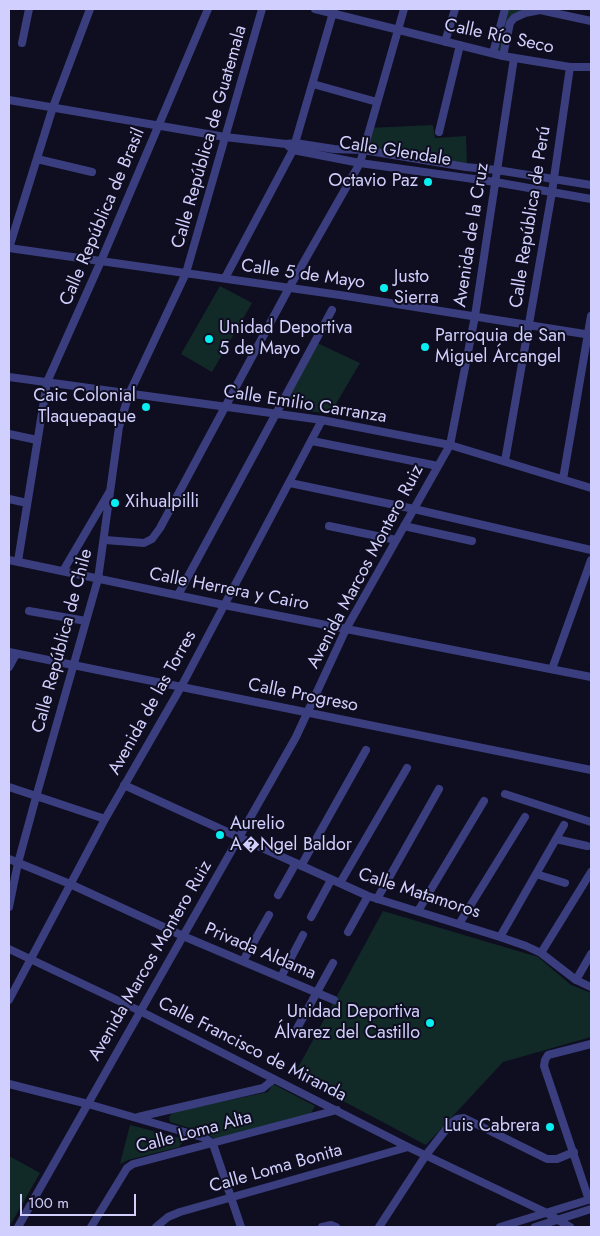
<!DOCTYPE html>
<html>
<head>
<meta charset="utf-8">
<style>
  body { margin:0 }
  #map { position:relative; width:600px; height:1236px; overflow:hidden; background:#0f0e20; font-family:Jost,sans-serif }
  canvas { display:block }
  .frame { position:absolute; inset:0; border:10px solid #d0cffd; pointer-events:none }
  .scale { position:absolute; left:20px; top:1194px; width:116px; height:22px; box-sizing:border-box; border:2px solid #d0cffd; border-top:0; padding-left:6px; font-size:15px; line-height:18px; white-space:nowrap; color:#d0cffd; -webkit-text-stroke:4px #0f0e20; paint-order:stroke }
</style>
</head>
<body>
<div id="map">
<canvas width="600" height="1236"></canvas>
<div class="frame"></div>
<div class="scale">100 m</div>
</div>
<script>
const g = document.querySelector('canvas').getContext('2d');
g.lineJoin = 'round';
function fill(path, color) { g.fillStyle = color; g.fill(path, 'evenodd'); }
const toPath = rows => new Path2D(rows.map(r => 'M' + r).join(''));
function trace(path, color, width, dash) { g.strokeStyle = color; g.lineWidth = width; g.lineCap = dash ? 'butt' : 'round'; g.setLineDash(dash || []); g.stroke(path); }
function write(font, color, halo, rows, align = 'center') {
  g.font = font + ' Jost,sans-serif'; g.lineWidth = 4; g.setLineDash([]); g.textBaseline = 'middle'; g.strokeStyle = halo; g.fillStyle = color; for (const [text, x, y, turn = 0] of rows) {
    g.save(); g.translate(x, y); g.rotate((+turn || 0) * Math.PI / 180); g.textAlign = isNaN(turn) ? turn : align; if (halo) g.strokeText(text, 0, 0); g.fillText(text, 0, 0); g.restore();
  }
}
const green = toPath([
  [506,9,541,9,514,18,501,55,494,53],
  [433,125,435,138,466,136,467,165,364,149,370,128],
  [220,286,252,303,212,372,181,354],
  [315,342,360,363,330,414,281,407],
  [383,911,538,957,571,985,591,993,591,1037,503,1062,426,1145,294,1075],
  [273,1084,315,1106,310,1115,215,1139,206,1133,170,1122,169,1117,173,1112,268,1092],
  [130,1125,180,1138,182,1143,179,1147,128,1160,120,1164],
  [9,1156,40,1173,9,1227]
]);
const minor = toPath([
  [315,9,503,56,570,67,591,67],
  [445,42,455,9],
  [22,43,29,9],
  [493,53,505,9],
  [503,56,510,23,514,18,525,13,540,10,591,21],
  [313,84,377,102],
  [9,100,225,137,286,144,295,143,334,149,363,150,466,167,497,170,591,185],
  [439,132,460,45],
  [286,144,293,150,360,163,495,182,591,199],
  [37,159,92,172],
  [9,248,340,295,591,335],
  [9,248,53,107,90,9],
  [225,278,293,150,334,9],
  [9,377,322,420,450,445,591,488],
  [9,434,37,440],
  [312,441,438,466],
  [505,461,552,192,570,67],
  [563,479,591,316],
  [290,483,414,509,591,550],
  [9,499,27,503],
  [329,526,396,540],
  [404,526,472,541],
  [105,540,144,543,152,539,160,528,289,288,360,163,404,9],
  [9,560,224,605,591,677],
  [18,561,47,382,101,261,208,9],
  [63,571,110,491],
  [178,595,332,310],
  [29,611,86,621],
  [9,652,591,770],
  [9,667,16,654],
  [552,669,591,560],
  [124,785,368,896,500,937,526,946,541,953,576,980,591,987],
  [9,787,105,819],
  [505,794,591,822],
  [556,839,587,846],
  [9,859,70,884,183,936,334,1000],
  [301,866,366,750],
  [536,874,565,883],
  [340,883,407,768],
  [278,895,296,863],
  [377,899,439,789],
  [9,907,18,863,36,797,98,579,119,427,129,394,186,273,262,9],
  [418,911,484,801],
  [311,917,331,880],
  [459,924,525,817],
  [348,932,368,896],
  [500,937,564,825],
  [9,949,140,1011,408,1147,545,1212,570,1227],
  [541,953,591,872],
  [243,961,269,915],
  [281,977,303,935],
  [576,980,591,954],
  [9,1000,105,819,181,687,322,420],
  [295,1032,333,963],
  [9,1084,88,1104,205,1138,213,1144,241,1227],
  [138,1117,263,1088,274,1079],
  [589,1200,544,1066,545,1060,548,1055,591,1044],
  [18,1227,296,737,346,629,450,445,475,316,514,58],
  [91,1227,127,1168,133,1164,337,1110],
  [156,1227,168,1217,180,1212,408,1147],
  [322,1227,331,1225,336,1227],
  [379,1227,426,1155,451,1123,457,1119,464,1118,547,1159,557,1159,574,1152],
  [500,1227,591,1199],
  [535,1227,591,1209]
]);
const markers = [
  [428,182,5,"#08eff1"],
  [384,288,5,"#08eff1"],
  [209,339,5,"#08eff1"],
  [425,347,5,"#08eff1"],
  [146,407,5,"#08eff1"],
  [115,503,5,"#08eff1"],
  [220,835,5,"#08eff1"],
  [430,1023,5,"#08eff1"],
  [550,1127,5,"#08eff1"]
];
const streetNames = [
  ["Calle Río Seco",499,37,12],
  ["Calle República de Guatemala",210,137,-74],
  ["Calle Glendale",395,152,9],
  ["Calle República de Brasil",103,217,-67],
  ["Calle República de Perú",531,217,-81],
  ["Avenida de la Cruz",472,235,-81],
  ["Calle 5 de Mayo",303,275,8],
  ["Calle Emilio Carranza",305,405,9],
  ["Avenida Marcos Montero Ruiz",366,567,-62],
  ["Calle Herrera y Cairo",229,590,11],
  ["Calle República de Chile",63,641,-75],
  ["Calle Progreso",303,696,11],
  ["Avenida de las Torres",153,703,-61],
  ["Calle Matamoros",419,894,18],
  ["Privada Aldama",260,952,23],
  ["Avenida Marcos Montero Ruiz",151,961,-60],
  ["Calle Francisco de Miranda",252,1050,27],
  ["Calle Loma Alta",194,1133,-15],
  ["Calle Loma Bonita",276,1169,-16]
];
const poiNames = [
  ["Octavio Paz",418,182,"right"],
  ["Justo",394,278],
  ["Sierra",394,299],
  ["Unidad Deportiva",219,329],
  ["5 de Mayo",219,350],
  ["Parroquia de San",435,337],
  ["Miguel Árcangel",435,358],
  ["Caic Colonial",136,397,"right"],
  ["Tlaquepaque",136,418,"right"],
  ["Xihualpilli",125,503],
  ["Aurelio",230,825],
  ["A�Ngel Baldor",230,846],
  ["Unidad Deportiva",420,1013,"right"],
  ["Álvarez del Castillo",420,1034,"right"],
  ["Luis Cabrera",540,1127,"right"]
];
fill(green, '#112a27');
trace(minor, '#3a3e7e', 8);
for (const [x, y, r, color] of markers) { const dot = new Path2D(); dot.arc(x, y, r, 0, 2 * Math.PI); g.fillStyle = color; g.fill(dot); trace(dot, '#0f0e20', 2); }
write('18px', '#d0cffd', '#0f0e20', streetNames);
write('18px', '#d0cffd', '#0f0e20', poiNames, 'left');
</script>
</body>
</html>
